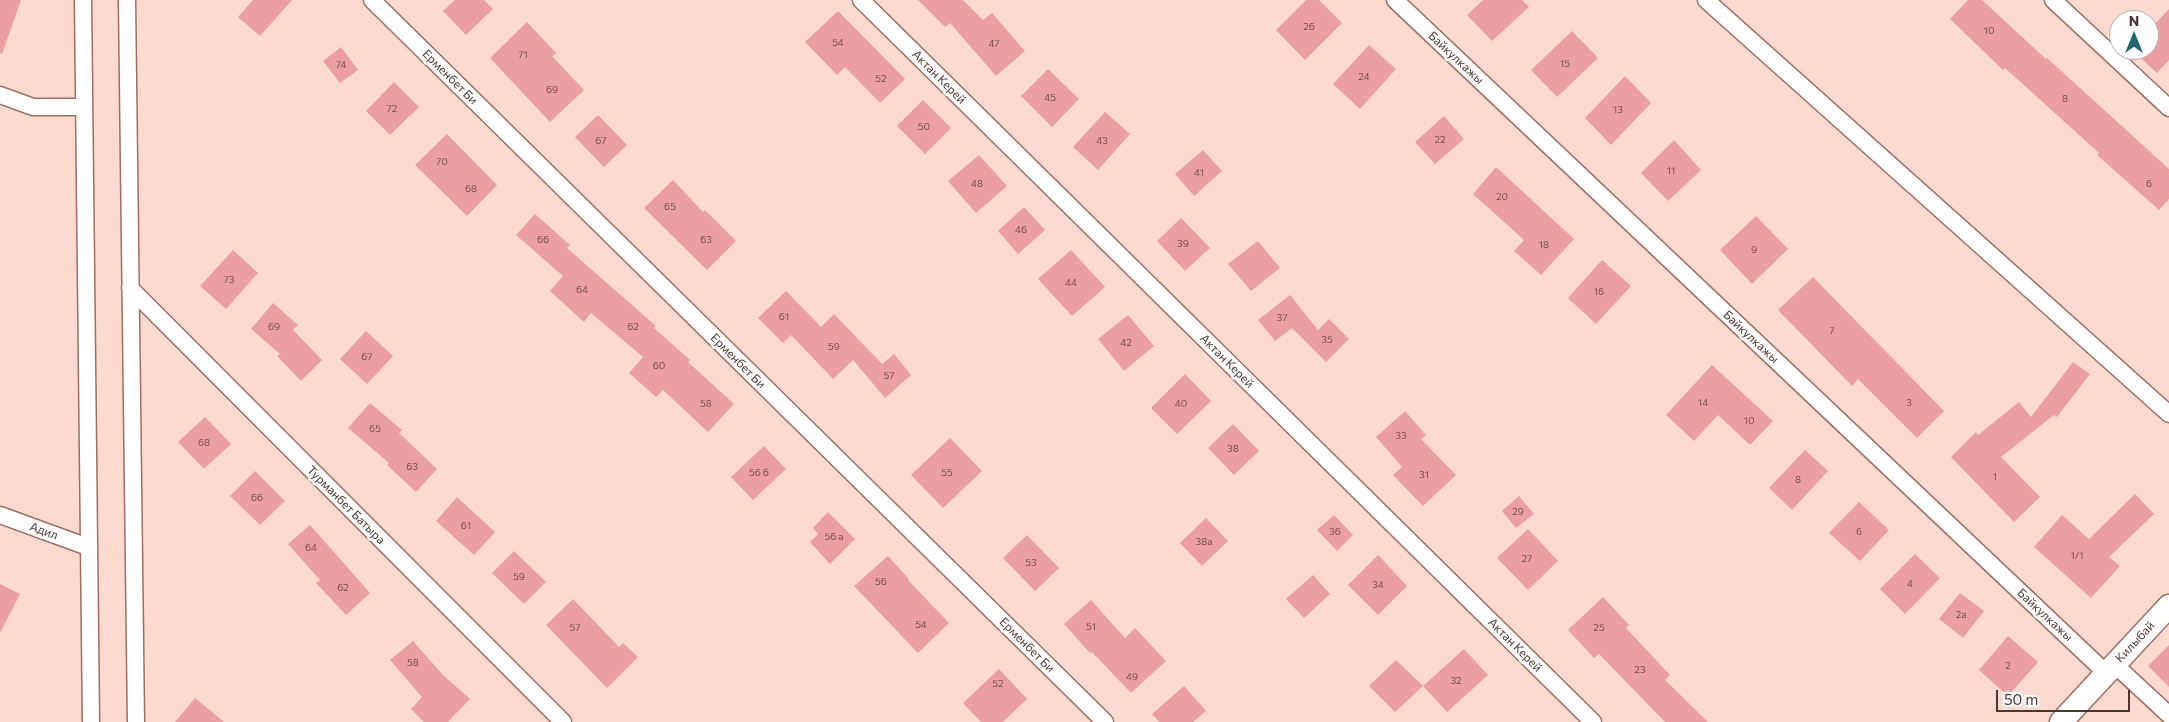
<!DOCTYPE html>
<html>
<head>
<meta charset="utf-8">
<style>
  body { margin:0 }
  #map { position:relative; width:2169px; height:722px; overflow:hidden; background:#fcdad0; font-family:Commissioner,sans-serif }
  canvas { display:block }
  .north { position:absolute; left:2109px; top:10px; width:50px; height:50px; box-sizing:border-box; background:#fff; border:1px solid #b7aeac; border-radius:50%; rotate:0deg; font-size:14px; font-weight:700; line-height:20px; text-align:center; color:#4b352f }
  .north::after { content:''; display:block; margin:auto; width:18px; height:22px; background:#1f6675; clip-path:polygon(50% 0,100% 100%,50% 72%,0 100%) }
  .scale { position:absolute; left:1996px; top:690px; width:134px; height:22px; box-sizing:border-box; border:2px solid #4b352f; border-top:0; padding-left:6px; font-size:15px; line-height:18px; white-space:nowrap; color:#4b352f; -webkit-text-stroke:4px #fff; paint-order:stroke }
</style>
</head>
<body>
<div id="map">
<canvas width="2169" height="722"></canvas>
<div class="north">N</div>
<div class="scale">50 m</div>
</div>
<script>
const g = document.querySelector('canvas').getContext('2d');
g.lineJoin = 'round';
function fill(path, color) { g.fillStyle = color; g.fill(path, 'evenodd'); }
const toPath = rows => new Path2D(rows.map(r => 'M' + r).join(''));
function trace(path, color, width, dash) { g.strokeStyle = color; g.lineWidth = width; g.lineCap = dash ? 'butt' : 'round'; g.setLineDash(dash || []); g.stroke(path); }
function write(font, color, halo, rows, align = 'center') {
  g.font = font + ' Commissioner,sans-serif'; g.lineWidth = 5; g.setLineDash([]); g.textBaseline = 'middle'; g.strokeStyle = halo; g.fillStyle = color; for (const [text, x, y, turn = 0] of rows) {
    g.save(); g.translate(x, y); g.rotate((+turn || 0) * Math.PI / 180); g.textAlign = isNaN(turn) ? turn : align; if (halo) g.strokeText(text, 0, 0); g.fillText(text, 0, 0); g.restore();
  }
}
const building = toPath([
  [0,0,21,0,2,54,0,53],
  [253,0,292,0,260,36,238,17],
  [455,0,484,0,493,9,466,35,443,11],
  [918,0,963,0,983,20,992,13,1025,51,996,76,950,23,945,27],
  [1306,0,1319,0,1342,23,1305,60,1276,30],
  [1483,0,1522,0,1529,7,1492,41,1467,15],
  [1968,0,1982,0,2046,59,2047,58,2169,169,2169,199,2159,210,2097,155,2099,153,2005,68,2003,70,1950,19],
  [2169,9,2169,60,2157,73,2132,50,2149,50,2149,30],
  [838,11,905,79,880,103,845,67,837,75,805,42],
  [527,22,556,53,552,56,584,90,550,122,490,58],
  [1572,31,1598,58,1557,97,1531,70],
  [1369,45,1396,69,1360,109,1333,84],
  [341,47,358,70,340,83,323,61],
  [1048,69,1079,99,1052,127,1021,96],
  [1625,76,1651,103,1611,145,1585,118],
  [394,82,419,107,390,135,366,111],
  [923,100,951,128,925,154,897,126],
  [1105,112,1130,134,1098,170,1073,147],
  [598,115,627,145,604,167,575,137],
  [1444,116,1464,139,1435,164,1415,142],
  [447,134,497,185,467,216,415,165],
  [1674,140,1701,170,1668,201,1641,173],
  [1203,150,1222,171,1194,196,1175,174],
  [979,155,1007,186,976,213,948,181],
  [1496,167,1574,239,1541,275,1514,251,1524,240,1473,194],
  [673,180,703,212,705,210,736,241,707,270,644,208],
  [1024,207,1045,230,1018,254,998,231],
  [535,214,570,245,567,248,656,326,654,328,690,360,688,362,734,404,708,432,663,390,656,397,629,373,643,357,591,313,584,322,550,291,563,276,516,235],
  [1756,216,1788,249,1752,284,1720,250],
  [1181,218,1210,248,1185,271,1157,241],
  [1258,241,1280,268,1251,291,1228,264],
  [233,250,258,273,226,309,200,286],
  [1071,250,1105,287,1072,316,1038,279],
  [1602,260,1631,286,1596,324,1568,298],
  [1813,277,1944,411,1917,438,1858,379,1852,386,1778,310],
  [786,291,821,327,834,314,882,364,894,354,911,375,885,398,853,360,833,379,791,335,783,343,758,318],
  [1290,295,1318,330,1329,319,1349,339,1326,362,1292,328,1275,341,1258,320],
  [273,303,298,325,293,330,322,360,301,381,277,356,280,354,251,329],
  [1128,315,1154,346,1124,371,1098,339],
  [366,331,393,356,367,384,340,359],
  [2073,362,2090,374,2057,417,2054,415,2001,457,2040,497,2014,522,1951,457,1976,432,1978,435,2019,402,2031,417],
  [1712,365,1773,421,1750,445,1718,415,1694,441,1666,415],
  [1185,374,1211,401,1177,434,1151,408],
  [370,403,402,430,399,433,437,469,416,492,387,465,389,463,348,428],
  [1405,411,1426,435,1421,439,1456,475,1423,506,1393,475,1402,467,1376,437],
  [205,417,231,444,204,469,178,442],
  [1233,424,1259,451,1234,475,1208,448],
  [950,438,982,471,943,508,911,475],
  [764,446,786,469,753,500,731,477],
  [1805,450,1828,471,1792,510,1769,488],
  [255,471,285,501,260,525,230,496],
  [2135,494,2154,514,2109,557,2120,566,2091,598,2034,547,2062,515,2089,539],
  [1519,496,1534,514,1516,528,1502,511],
  [457,497,495,532,474,555,436,521],
  [1859,502,1889,530,1860,561,1829,533],
  [828,512,855,539,830,564,810,542,818,534,813,528],
  [1334,515,1353,535,1337,551,1317,530],
  [1206,518,1228,541,1202,566,1180,543],
  [310,525,370,593,346,615,316,583,320,580,288,544],
  [1528,529,1558,561,1528,590,1497,558],
  [1027,535,1059,568,1035,591,1003,558],
  [514,551,546,582,524,604,492,573],
  [1915,554,1940,578,1905,614,1880,589],
  [1378,555,1407,586,1378,615,1348,585],
  [888,556,909,579,908,580,949,623,918,653,854,586],
  [1313,575,1330,594,1304,618,1286,599],
  [0,584,20,594,0,633],
  [1960,593,1984,611,1963,638,1939,619],
  [1603,597,1629,625,1626,628,1670,675,1665,680,1708,722,1665,722,1599,654,1594,658,1568,630],
  [573,599,619,647,623,643,638,657,607,688,546,625],
  [1091,600,1125,638,1135,628,1166,661,1131,693,1092,652,1090,653,1064,624],
  [2008,636,2038,662,2008,696,1979,670],
  [413,641,443,675,470,699,448,722,424,722,411,709,422,697,390,660],
  [2169,645,2169,687,2148,666],
  [1464,649,1488,675,1447,712,1423,686],
  [1396,660,1423,686,1395,712,1369,686],
  [999,669,1027,699,1003,722,981,722,963,703],
  [1184,686,1206,711,1193,722,1159,722,1152,714],
  [195,698,224,722,175,722]
]);
const street = toPath([
  [83,0,91,722],
  [127,0,136,722],
  [372,0,1105,722],
  [861,0,1593,722],
  [1395,0,2106,673],
  [1706,0,2169,414],
  [2053,0,2169,108],
  [0,95,33,107,83,107],
  [130,288,563,722],
  [0,515,88,547],
  [2114,664,2169,715]
]);
const secondary = toPath([
  [2061,722,2169,606]
]);
const numberNames = [
  ["26",1309,27],
  ["10",1989,31],
  ["54",838,43],
  ["47",994,44],
  ["71",523,55],
  ["15",1565,64],
  ["74",341,65],
  ["24",1364,77],
  ["52",881,79],
  ["69",552,90],
  ["45",1050,98],
  ["8",2065,99],
  ["72",392,109],
  ["13",1618,110],
  ["50",924,127],
  ["22",1440,140],
  ["67",601,141],
  ["43",1102,141],
  ["70",442,162],
  ["11",1671,171],
  ["41",1199,173],
  ["48",977,184],
  ["6",2149,184],
  ["68",471,189],
  ["20",1502,197],
  ["65",670,207],
  ["46",1021,230],
  ["66",543,240],
  ["63",706,240],
  ["39",1183,244],
  ["18",1544,245],
  ["9",1754,250],
  ["73",229,280],
  ["44",1071,283],
  ["64",582,290],
  ["16",1599,292],
  ["61",784,317],
  ["37",1282,318],
  ["69",274,327],
  ["62",633,327],
  ["7",1832,331],
  ["35",1327,340],
  ["42",1126,343],
  ["59",834,347],
  ["67",367,357],
  ["60",659,366],
  ["57",889,376],
  ["14",1703,403],
  ["3",1909,403],
  ["58",706,404],
  ["40",1181,404],
  ["10",1749,421],
  ["65",375,429],
  ["33",1401,436],
  ["68",204,443],
  ["38",1233,449],
  ["63",412,467],
  ["56 б",759,473],
  ["55",947,473],
  ["31",1424,475],
  ["1",1995,477],
  ["8",1798,480],
  ["66",257,498],
  ["29",1518,512],
  ["61",466,526],
  ["36",1335,532],
  ["6",1859,532],
  ["56 а",834,537],
  ["38а",1204,542],
  ["64",311,548],
  ["1/1",2077,556],
  ["27",1527,559],
  ["53",1031,563],
  ["59",519,577],
  ["56",881,582],
  ["4",1910,584],
  ["34",1378,585],
  ["62",343,588],
  ["2а",1961,615],
  ["54",921,625],
  ["51",1091,627],
  ["57",575,628],
  ["25",1599,628],
  ["58",413,663],
  ["2",2008,666],
  ["23",1640,670],
  ["49",1132,677],
  ["32",1456,681],
  ["52",998,684]
];
const streetNames = [
  ["Байкулкажы",1456,58,43],
  ["Ерменбет Би",450,77,45],
  ["Актан Керей",939,77,45],
  ["Байкулкажы",1751,337,43],
  ["Ерменбет Би",738,361,45],
  ["Актан Керей",1227,361,45],
  ["Турманбет Батыра",346,505,45],
  ["Адил",44,531,20],
  ["Байкулкажы",2045,615,43],
  ["Килыбай",2135,642,-47],
  ["Ерменбет Би",1027,645,45],
  ["Актан Керей",1515,645,45]
];
fill(building, '#ec9fa3');
trace(street, '#9f6e61', 19);
trace(secondary, '#9f6e61', 25);
trace(street, '#fff', 16);
trace(secondary, '#fff', 22);
write('10px', '#73504c', null, numberNames);
write('12px', '#4b352f', '#fff', streetNames);
</script>
</body>
</html>
